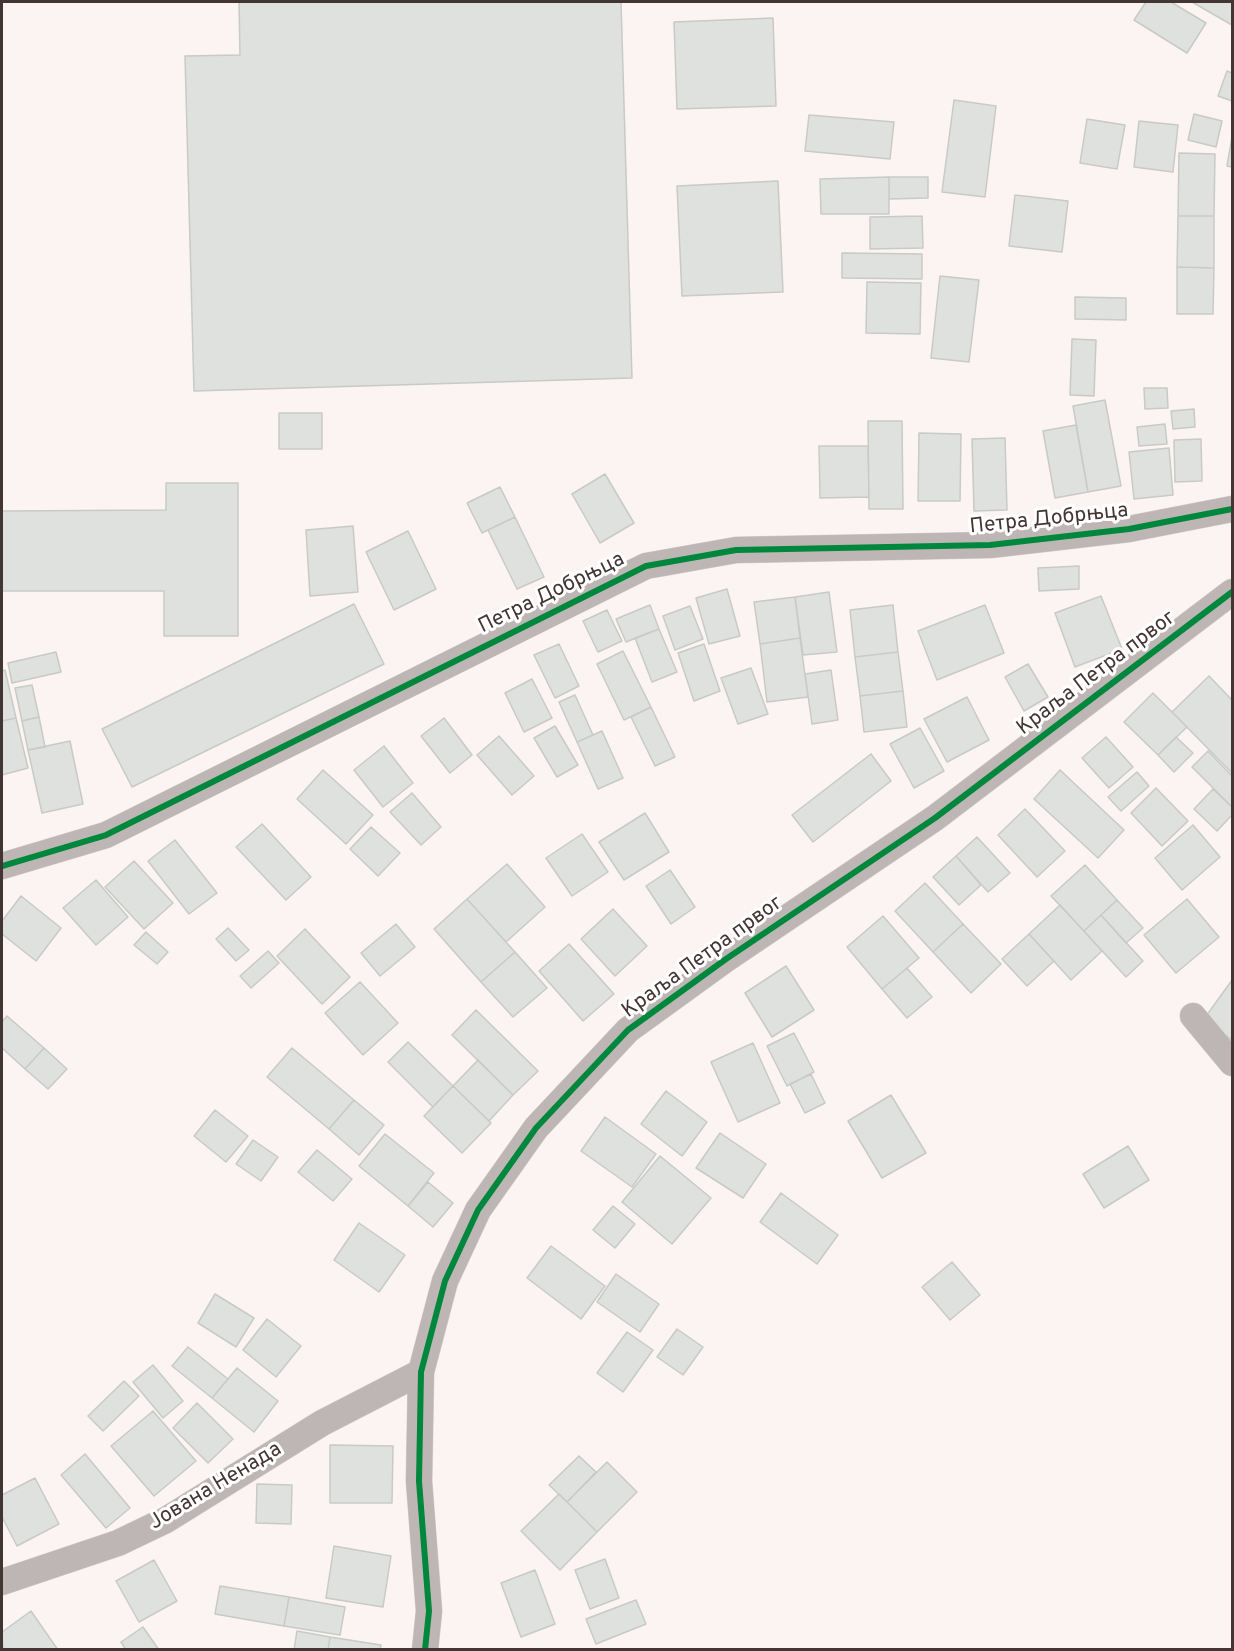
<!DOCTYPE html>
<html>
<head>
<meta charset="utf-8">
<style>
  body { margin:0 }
  #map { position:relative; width:1234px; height:1651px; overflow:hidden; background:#fcf4f2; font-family:Overpass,sans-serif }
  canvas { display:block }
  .frame { position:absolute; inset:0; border:3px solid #423533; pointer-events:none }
</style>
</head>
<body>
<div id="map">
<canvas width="1234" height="1651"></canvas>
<div class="frame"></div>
</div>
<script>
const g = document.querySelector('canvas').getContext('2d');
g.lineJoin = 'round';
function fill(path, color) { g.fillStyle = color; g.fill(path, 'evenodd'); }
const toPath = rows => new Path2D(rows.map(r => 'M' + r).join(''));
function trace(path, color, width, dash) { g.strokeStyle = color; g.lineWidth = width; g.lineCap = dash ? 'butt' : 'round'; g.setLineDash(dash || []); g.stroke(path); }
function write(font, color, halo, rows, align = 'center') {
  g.font = font + ' Overpass,sans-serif'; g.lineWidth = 6; g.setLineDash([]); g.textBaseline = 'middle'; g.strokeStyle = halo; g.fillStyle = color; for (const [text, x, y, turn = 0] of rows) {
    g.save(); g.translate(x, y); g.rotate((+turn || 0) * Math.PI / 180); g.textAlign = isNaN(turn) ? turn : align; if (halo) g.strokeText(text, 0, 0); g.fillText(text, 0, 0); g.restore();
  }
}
const building = toPath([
  [239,2,621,2,632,378,194,391,185,56,240,55,239,2],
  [1146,2,1171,2,1206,23,1187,53,1134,20,1146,2],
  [1192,2,1232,2,1232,25,1192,2],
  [773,18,776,106,677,109,674,22,773,18],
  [1227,71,1232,73,1232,101,1218,96,1227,71],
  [954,100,996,106,985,197,942,192,954,100],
  [1194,114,1222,121,1216,147,1188,140,1194,114],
  [809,115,894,122,890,159,805,151,809,115],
  [1087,119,1125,125,1117,169,1080,163,1087,119],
  [1139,121,1178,125,1173,172,1134,167,1139,121],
  [1232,137,1232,167,1227,166,1232,137],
  [1179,153,1215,154,1214,216,1178,216,1179,153],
  [889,177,928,177,928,198,889,199,889,177],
  [889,177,889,214,821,214,820,179,889,177],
  [778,181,783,292,682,296,677,186,778,181],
  [1015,195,1068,201,1062,252,1009,246,1015,195],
  [922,216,923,248,870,249,870,217,922,216],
  [1178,216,1214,216,1214,268,1177,267,1178,216],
  [842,253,922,254,922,279,842,278,842,253],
  [1177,267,1214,268,1213,314,1177,314,1177,267],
  [940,276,979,280,969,362,931,358,940,276],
  [867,282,921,283,920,334,866,333,867,282],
  [1075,297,1126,298,1126,320,1075,319,1075,297],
  [1072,339,1096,340,1094,396,1070,395,1072,339],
  [1144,388,1167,388,1168,408,1145,409,1144,388],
  [1105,400,1121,486,1088,492,1073,406,1105,400],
  [1194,409,1195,427,1173,429,1171,411,1194,409],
  [279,413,322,413,322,449,279,449,279,413],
  [868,421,902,421,903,509,869,509,868,421],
  [1165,424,1167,444,1139,446,1137,427,1165,424],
  [1076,425,1088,492,1055,498,1043,431,1076,425],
  [919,433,961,434,960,501,918,501,919,433],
  [1005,438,1007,510,974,511,972,439,1005,438],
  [1201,439,1202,481,1175,482,1174,440,1201,439],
  [819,446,868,446,869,497,820,498,819,446],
  [1169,448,1173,495,1134,499,1129,452,1169,448],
  [605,474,634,523,600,543,572,494,605,474],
  [166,483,238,483,238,636,164,636,164,591,2,591,2,511,166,510,166,483],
  [500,487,515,517,482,533,467,503,500,487],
  [515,517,544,577,517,589,488,530,515,517],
  [353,526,358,592,310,596,306,530,353,526],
  [408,531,436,589,394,610,366,552,408,531],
  [1079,566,1079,589,1039,591,1038,568,1079,566],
  [727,589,740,636,709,644,696,598,727,589],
  [829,592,837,652,803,655,795,597,829,592],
  [1101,596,1122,649,1075,667,1055,613,1101,596],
  [795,597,800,638,760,644,754,602,795,597],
  [354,604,384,664,132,787,102,729,354,604],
  [650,605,659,629,626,642,616,619,650,605],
  [893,605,898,652,855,657,850,610,893,605],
  [985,605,1004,653,937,680,918,631,985,605],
  [690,606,703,639,675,650,663,616,690,606],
  [607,610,622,641,598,652,583,621,607,610],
  [659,629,677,672,652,682,635,638,659,629],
  [800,638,808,697,767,702,760,644,800,638],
  [559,644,579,686,555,698,534,655,559,644],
  [704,644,720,691,694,701,678,653,704,644],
  [623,651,651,707,624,720,597,664,623,651],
  [56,652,61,672,12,683,8,663,56,652],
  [898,652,903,691,860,696,855,657,898,652],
  [1028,664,1048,697,1024,711,1005,677,1028,664],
  [751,668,768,714,738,724,721,678,751,668],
  [5,670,16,718,2,721,2,671,5,670],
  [831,670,838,720,812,724,805,674,831,670],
  [1209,676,1232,700,1232,773,1172,712,1209,676],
  [532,679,552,718,524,732,505,693,532,679],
  [32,685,39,717,22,721,15,688,32,685],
  [903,691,907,727,864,732,860,696,903,691],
  [1153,693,1187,727,1158,755,1124,722,1153,693],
  [575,695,593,735,577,742,559,702,575,695],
  [967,697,989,740,947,762,924,719,967,697],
  [651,707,675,757,655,766,631,717,651,707],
  [39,717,45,747,28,750,22,721,39,717],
  [16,718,28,768,2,775,2,721,16,718],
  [444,718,472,755,450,773,421,736,444,718],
  [555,726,578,765,557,777,534,738,555,726],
  [920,728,944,771,914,788,890,744,920,728],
  [602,731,623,778,598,789,577,742,602,731],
  [499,736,534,776,512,795,477,755,499,736],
  [1106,737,1133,767,1109,788,1082,758,1106,737],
  [1176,737,1193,753,1174,772,1158,755,1176,737],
  [70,741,83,804,42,813,28,750,70,741],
  [384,746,413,783,383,807,354,770,384,746],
  [1208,751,1232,776,1232,807,1192,767,1208,751],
  [871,754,891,781,813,842,792,815,871,754],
  [323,770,373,815,346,844,297,799,323,770],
  [1060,770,1124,830,1098,858,1034,799,1060,770],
  [1137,772,1149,786,1121,811,1108,797,1137,772],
  [1156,788,1188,821,1162,846,1131,813,1156,788],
  [1213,789,1232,807,1232,815,1217,831,1194,809,1213,789],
  [412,793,441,827,421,845,390,812,412,793],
  [1025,809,1065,851,1037,877,998,835,1025,809],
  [645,813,669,852,624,880,599,842,645,813],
  [262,824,311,877,286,900,236,847,262,824],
  [1193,825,1220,857,1182,890,1155,858,1193,825],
  [371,827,400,853,378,876,350,849,371,827],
  [582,834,608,872,572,896,546,858,582,834],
  [977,837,1010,873,988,892,956,856,977,837],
  [175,840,217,893,189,914,148,861,175,840],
  [956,856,981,885,959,905,933,877,956,856],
  [134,861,173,903,144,929,105,887,134,861],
  [507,864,545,907,506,942,467,899,507,864],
  [1085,865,1117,900,1084,931,1051,896,1085,865],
  [670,870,695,907,671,924,646,886,670,870],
  [96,880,128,917,96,945,63,908,96,880],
  [925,883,963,924,933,952,895,911,925,883],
  [21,896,61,928,36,961,2,934,2,921,21,896],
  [467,899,515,952,481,982,434,929,467,899],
  [1187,899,1219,937,1176,973,1144,935,1187,899],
  [1117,900,1143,928,1126,943,1101,915,1117,900],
  [1060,905,1102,951,1071,980,1029,934,1060,905],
  [613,909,647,946,615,976,581,939,613,909],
  [1101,915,1143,961,1126,977,1084,931,1101,915],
  [883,916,919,958,882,989,847,947,883,916],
  [396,924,415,947,380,976,361,953,396,924],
  [963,924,1001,964,971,993,933,952,963,924],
  [228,928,249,950,236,961,216,939,228,928],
  [305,929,350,977,322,1004,277,956,305,929],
  [146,932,168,952,157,964,134,945,146,932],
  [1029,934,1054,961,1027,986,1002,959,1029,934],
  [569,944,614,994,583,1021,539,971,569,944],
  [268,951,279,963,251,988,240,976,268,951],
  [515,952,547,988,513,1017,481,982,515,952],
  [786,966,814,1010,772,1037,745,993,786,966],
  [907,968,932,997,907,1018,882,989,907,968],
  [1232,980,1232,1040,1204,1019,1232,980],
  [360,982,398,1023,363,1055,325,1013,360,982],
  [476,1010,538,1071,513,1095,452,1035,476,1010],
  [7,1016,44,1048,25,1069,2,1048,2,1022,7,1016],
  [794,1033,814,1072,787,1086,767,1046,794,1033],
  [408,1042,453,1086,433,1107,388,1062,408,1042],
  [753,1043,780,1103,738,1122,711,1062,753,1043],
  [44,1048,67,1069,48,1089,25,1069,44,1048],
  [292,1048,354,1100,329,1129,267,1077,292,1048],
  [478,1060,513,1095,489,1121,453,1086,478,1060],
  [811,1074,825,1103,805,1113,790,1084,811,1074],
  [453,1086,491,1123,462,1153,424,1116,453,1086],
  [666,1091,707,1122,682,1156,641,1124,666,1091],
  [891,1095,926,1153,882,1178,848,1121,891,1095],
  [354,1100,384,1125,359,1155,329,1129,354,1100],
  [215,1110,248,1136,226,1162,194,1136,215,1110],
  [605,1117,656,1154,632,1187,581,1151,605,1117],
  [720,1133,766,1164,743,1198,696,1168,720,1133],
  [385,1134,434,1173,408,1206,359,1166,385,1134],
  [253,1140,278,1157,261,1181,236,1164,253,1140],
  [1128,1146,1149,1180,1104,1208,1083,1174,1128,1146],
  [317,1150,352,1179,333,1201,298,1172,317,1150],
  [660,1156,711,1198,672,1244,622,1202,660,1156],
  [428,1182,453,1203,433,1227,408,1206,428,1182],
  [781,1193,838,1235,817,1264,760,1222,781,1193],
  [613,1206,635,1224,615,1248,593,1230,613,1206],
  [359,1223,405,1255,379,1292,334,1260,359,1223],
  [551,1246,605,1286,581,1319,527,1278,551,1246],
  [952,1262,980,1295,950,1320,922,1287,952,1262],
  [616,1274,659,1304,640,1332,597,1302,616,1274],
  [215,1294,254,1318,236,1347,198,1323,215,1294],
  [267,1319,301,1346,276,1377,243,1350,267,1319],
  [677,1329,703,1347,683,1375,657,1357,677,1329],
  [627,1332,653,1350,623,1392,597,1373,627,1332],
  [188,1347,228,1379,212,1398,172,1366,188,1347],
  [153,1365,183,1401,163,1418,133,1382,153,1365],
  [237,1368,278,1401,254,1432,212,1398,237,1368],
  [124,1381,139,1396,103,1431,88,1416,124,1381],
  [197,1403,233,1439,208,1463,173,1428,197,1403],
  [153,1411,196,1461,154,1496,111,1446,153,1411],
  [330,1445,393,1446,392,1503,330,1503,330,1445],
  [85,1454,130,1508,106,1528,61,1475,85,1454],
  [579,1456,596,1472,567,1502,549,1485,579,1456],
  [607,1462,637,1492,597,1532,567,1502,607,1462],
  [35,1478,59,1524,17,1546,2,1517,2,1495,35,1478],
  [257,1484,292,1485,291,1524,256,1523,257,1484],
  [559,1494,597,1532,560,1570,521,1531,559,1494],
  [334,1546,391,1556,383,1607,326,1598,334,1546],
  [605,1559,619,1598,590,1609,575,1570,605,1559],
  [154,1560,177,1601,139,1622,116,1581,154,1560],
  [535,1570,555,1624,521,1637,501,1583,535,1570],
  [220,1586,289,1597,284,1626,215,1614,220,1586],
  [289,1597,345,1607,340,1635,284,1626,289,1597],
  [636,1600,646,1624,596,1644,586,1619,636,1600],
  [31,1611,58,1650,3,1650,2,1632,31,1611],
  [143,1627,159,1650,126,1650,121,1642,143,1627],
  [297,1631,330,1637,328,1650,294,1650,297,1631],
  [330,1637,381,1645,380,1650,328,1650,330,1637]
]);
const street = toPath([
  [2,866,106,835,646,566,736,550,990,545,1129,529,1232,509],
  [1193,1016,1232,1063],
  [2,1582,118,1543,166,1520,322,1423,421,1372],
  [425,1650,429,1611,419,1481,421,1372,445,1281,478,1210,536,1128,628,1030,726,959,935,818,1232,592]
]);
const cycleway = toPath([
  [2,866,106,835,646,566,736,550,990,545,1129,529,1232,509],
  [425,1650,429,1611,419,1481,421,1372,445,1281,478,1210,536,1128,628,1030,726,959,935,818,1232,592]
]);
const streetNames = [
  ["Петра Добрњца",1049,520,-6],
  ["Петра Добрњца",552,594,-26],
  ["Краља Петра првог",1097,674,-37],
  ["Краља Петра првог",703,958,-36],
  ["Јована Ненада",216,1487,-31]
];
fill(building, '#dee1dd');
trace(building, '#c8cac7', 1.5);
trace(street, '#d6cfcd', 27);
trace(street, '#beb6b4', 26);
trace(cycleway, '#00873e', 6);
write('21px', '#423533', '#fff', streetNames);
</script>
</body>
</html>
